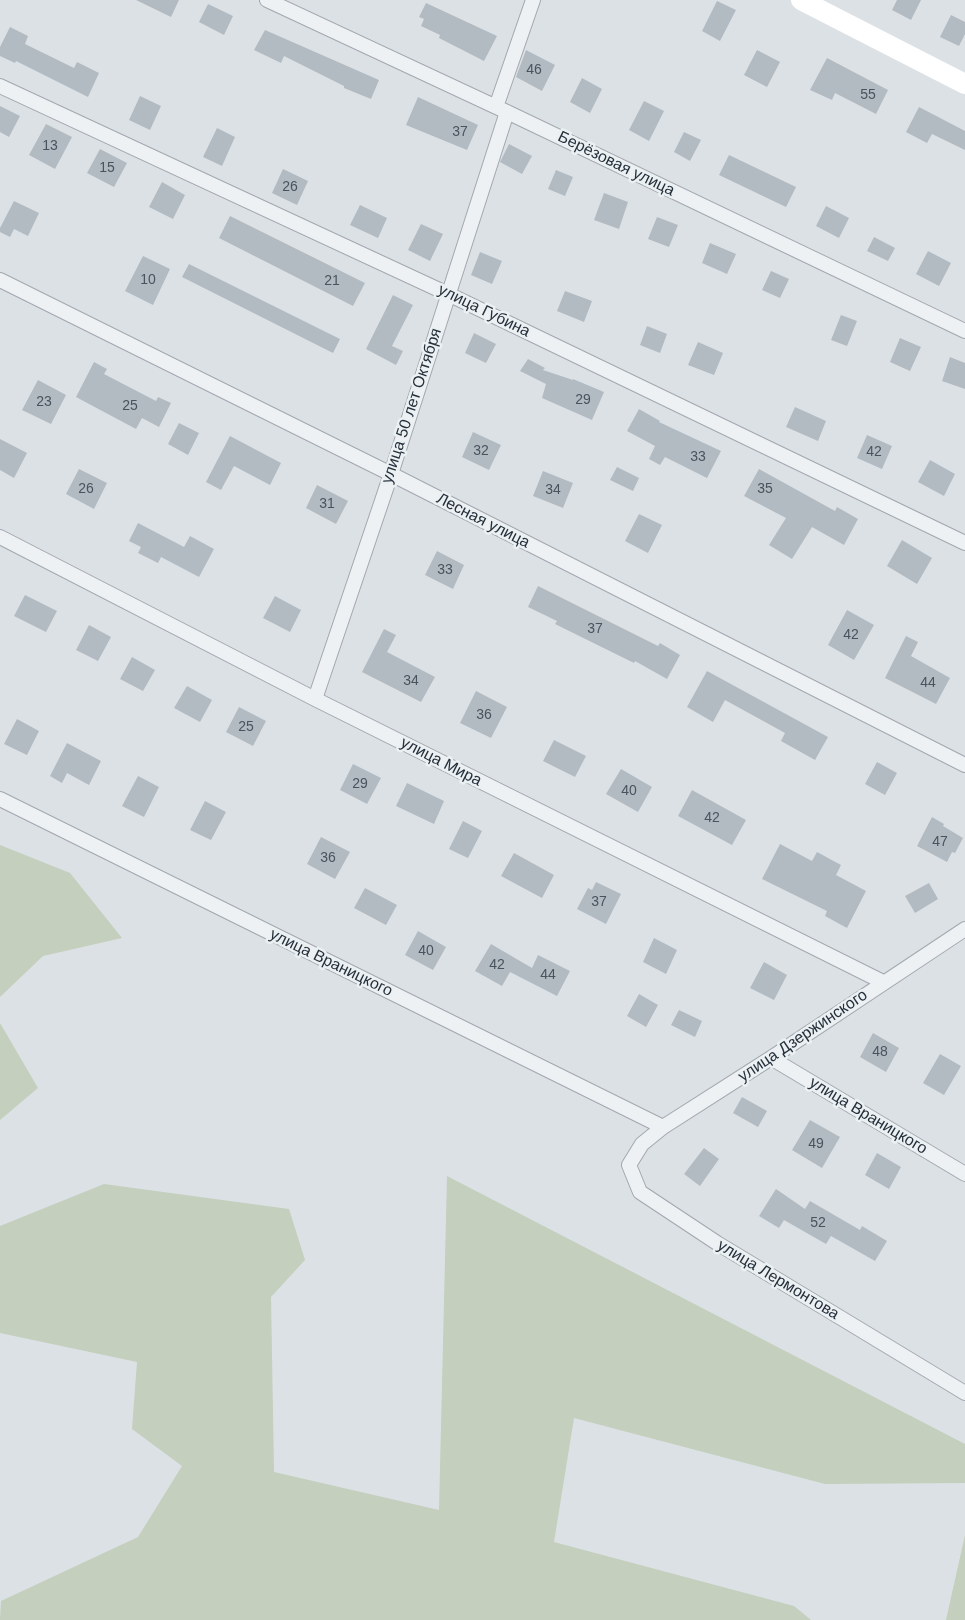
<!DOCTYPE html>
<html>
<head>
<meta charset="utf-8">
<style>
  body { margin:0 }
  canvas { display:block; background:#dce1e5 }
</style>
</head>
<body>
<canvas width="965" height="1620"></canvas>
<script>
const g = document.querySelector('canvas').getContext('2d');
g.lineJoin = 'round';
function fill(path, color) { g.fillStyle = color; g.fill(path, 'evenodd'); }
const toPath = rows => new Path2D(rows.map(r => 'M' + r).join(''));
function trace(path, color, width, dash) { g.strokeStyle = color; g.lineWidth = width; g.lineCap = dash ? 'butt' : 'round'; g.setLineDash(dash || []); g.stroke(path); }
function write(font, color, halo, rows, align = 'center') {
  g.font = font + ' Helvetica,sans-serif'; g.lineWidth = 5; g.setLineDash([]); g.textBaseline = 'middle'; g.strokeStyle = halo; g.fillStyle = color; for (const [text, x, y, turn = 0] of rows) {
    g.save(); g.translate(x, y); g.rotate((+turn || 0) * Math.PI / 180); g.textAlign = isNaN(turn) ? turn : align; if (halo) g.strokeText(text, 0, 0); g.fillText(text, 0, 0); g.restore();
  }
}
const green = toPath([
  [0,845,70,873,122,938,43,956,0,997],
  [0,1023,38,1088,0,1120],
  [447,1176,965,1444,965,1483,825,1484,574,1418,554,1542,794,1606,811,1620,0,1620,1,1601,138,1537,182,1466,132,1429,137,1362,0,1333,0,1226,104,1184,289,1209,305,1260,271,1297,274,1472,439,1510],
  [965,1535,965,1620,946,1620]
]);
const building = toPath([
  [136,0,179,0,171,17],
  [897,0,921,0,911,20,892,10],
  [717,1,736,10,720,41,702,31],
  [426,3,497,36,484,61,439,38,440,35,421,26,424,19,419,17],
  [208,4,233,16,224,35,199,22],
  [951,15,965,22,965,34,959,46,940,37],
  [10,27,28,36,25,44,74,68,77,62,99,73,88,97,16,61,15,63,0,56,0,47],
  [265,30,379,80,371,99,344,88,344,86,284,56,281,63,254,50],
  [526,50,555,65,542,91,516,77],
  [757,50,780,62,767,87,744,75],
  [827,58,888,90,876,114,835,93,832,100,810,90],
  [582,78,602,89,590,113,570,102],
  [140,96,161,106,150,130,129,120],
  [418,97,478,125,467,150,406,125],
  [644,101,664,111,649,141,629,130],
  [0,106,20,116,9,137,0,132],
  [919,107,965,131,965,150,932,134,927,143,906,132],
  [46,124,72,137,55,169,29,155],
  [217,128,235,137,222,166,203,157],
  [684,132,701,140,690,161,674,152],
  [509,144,532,156,522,174,500,162],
  [100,149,127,163,114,187,87,173],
  [729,155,796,187,786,207,719,175],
  [283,169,308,181,297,205,272,193],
  [556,170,573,177,565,196,548,189],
  [162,182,185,195,173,219,149,207],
  [604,193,628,202,619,229,594,220],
  [14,201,39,213,28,236,14,229,10,237,0,232,0,228],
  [360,205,387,218,378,238,350,225],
  [826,206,849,218,839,238,816,226],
  [230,216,365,283,353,306,219,238],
  [657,217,678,225,669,247,648,239],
  [421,224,443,234,430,261,408,250],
  [874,237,895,248,888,261,867,251],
  [710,243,736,254,727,274,702,263],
  [928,251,951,263,939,286,916,274],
  [480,252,502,261,492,284,471,275],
  [143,256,170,269,153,305,125,291],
  [189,264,340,339,333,353,182,277],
  [771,271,789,279,780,298,762,290],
  [565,291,592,301,584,322,557,311],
  [393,295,413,305,392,346,403,351,396,365,366,349],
  [841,315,857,321,847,346,831,340],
  [647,326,667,334,660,353,640,345],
  [474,333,496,344,486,363,465,353],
  [900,338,921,347,910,371,890,362],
  [698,342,723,353,714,375,688,365],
  [950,357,965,363,965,389,942,381],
  [528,359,545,368,543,370,573,380,573,379,604,392,592,420,542,398,546,384,520,371],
  [94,362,107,369,104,374,156,401,158,397,171,403,159,427,142,418,136,429,76,397],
  [38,380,66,395,51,424,22,410],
  [795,407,826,421,818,441,786,427],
  [639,409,660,421,659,422,721,451,707,478,665,457,660,465,649,459,655,446,627,431],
  [179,423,199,433,188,455,168,444],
  [473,432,501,445,489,470,462,457],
  [867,435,892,446,882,469,857,458],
  [230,436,281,463,270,485,234,466,221,490,206,482],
  [0,439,27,453,14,478,0,470],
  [930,460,955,474,944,496,918,482],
  [617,467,639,478,633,491,610,480],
  [79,469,107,483,94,509,66,494],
  [759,469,835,511,837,507,858,519,844,545,812,527,792,559,769,545,786,518,744,496],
  [543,471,573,483,563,508,533,496],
  [317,485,348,501,336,524,306,508],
  [639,514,662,525,648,553,625,541],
  [138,523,184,547,190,536,214,549,199,577,161,557,158,563,138,553,141,547,129,541],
  [902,540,932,558,917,584,887,566],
  [437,551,464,565,453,589,425,575],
  [538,586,658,646,660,643,680,655,667,679,635,661,634,663,555,624,557,621,528,607],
  [25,595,57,611,46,632,14,616],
  [275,596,301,610,290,632,263,618],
  [847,610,874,625,854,660,828,645],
  [89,625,111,637,98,661,76,650],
  [384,629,396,635,387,652,435,677,421,702,362,672],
  [906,636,918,642,911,656,950,678,936,704,885,678],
  [132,657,155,670,143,691,120,679],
  [707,671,828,737,815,760,781,741,785,733,725,700,713,722,687,707],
  [187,686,212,700,200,722,174,708],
  [476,691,507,707,491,738,460,723],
  [239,707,266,721,253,746,226,732],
  [17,719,39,731,27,755,4,744],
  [554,740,586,756,575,777,543,761],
  [67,743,101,761,89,785,67,773,62,783,50,776],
  [877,762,897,773,885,795,865,784],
  [353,764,381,778,367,804,340,790],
  [621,769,652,787,638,812,606,794],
  [138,776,159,787,144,817,122,806],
  [407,783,444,801,434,824,396,806],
  [692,790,746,820,732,845,678,816],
  [205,801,226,812,211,840,190,830],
  [932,817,944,824,943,826,963,838,955,853,952,852,947,862,917,846],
  [463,821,482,831,468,858,449,849],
  [321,837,350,852,335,879,307,864],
  [780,844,812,861,817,852,841,865,836,875,866,891,847,928,825,916,827,911,762,879],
  [514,853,554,875,542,898,501,876],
  [596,882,621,894,606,924,577,909,588,888,592,890],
  [929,883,938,899,915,913,905,896],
  [365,888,397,905,386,925,354,908],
  [418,931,446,947,433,970,405,955],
  [654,938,677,950,666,974,643,962],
  [491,944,532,968,538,955,570,971,557,996,510,972,502,986,475,971],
  [764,962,787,975,774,1000,750,988],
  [639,994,658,1005,646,1027,627,1016],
  [679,1010,702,1021,695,1037,671,1025],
  [873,1033,899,1048,886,1072,860,1057],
  [940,1054,961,1066,944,1095,923,1083],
  [742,1097,767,1111,758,1127,733,1113],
  [810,1120,840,1137,822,1168,792,1150],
  [704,1148,719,1159,700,1186,684,1174],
  [877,1153,901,1167,889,1189,865,1175],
  [776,1189,805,1209,810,1201,860,1230,862,1226,887,1241,875,1261,831,1236,826,1244,784,1220,779,1228,759,1216]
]);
const street = toPath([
  [267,0,507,112,965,331],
  [0,86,448,294,965,543],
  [496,107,533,0],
  [0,280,391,474,965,765],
  [0,537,315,699,883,982],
  [315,699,391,474,507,112],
  [0,799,663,1127],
  [965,929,771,1058,663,1127,642,1144,629,1165,640,1192,717,1243,965,1393],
  [771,1058,965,1174]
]);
const secondary = toPath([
  [801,0,965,84]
]);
const numberNames = [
  ["46",534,70],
  ["55",868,95],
  ["37",460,132],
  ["13",50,146],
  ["15",107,168],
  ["26",290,187],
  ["10",148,280],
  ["21",332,281],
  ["29",583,400],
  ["23",44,402],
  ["25",130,406],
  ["32",481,451],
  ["42",874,452],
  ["33",698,457],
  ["26",86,489],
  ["35",765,489],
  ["34",553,490],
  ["31",327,504],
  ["33",445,570],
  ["37",595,629],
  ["42",851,635],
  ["34",411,681],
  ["44",928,683],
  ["36",484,715],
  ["25",246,727],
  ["29",360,784],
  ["40",629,791],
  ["42",712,818],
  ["47",940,842],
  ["36",328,858],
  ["37",599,902],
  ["40",426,951],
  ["42",497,965],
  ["44",548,975],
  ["48",880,1052],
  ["49",816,1144],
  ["52",818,1223]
];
const streetNames = [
  ["Берёзовая улица",616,164,26],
  ["улица Губина",484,311,26],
  ["улица 50 лет Октября",412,406,-72],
  ["Лесная улица",483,521,27],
  ["улица Мира",441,762,27],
  ["улица Враницкого",331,963,26],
  ["улица Дзержинского",803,1036,-34],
  ["улица Враницкого",868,1116,31],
  ["улица Лермонтова",778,1280,31]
];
fill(green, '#c4cfbd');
fill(building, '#b3bbc2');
trace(street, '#a2a8af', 16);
trace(street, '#eef1f4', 14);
trace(secondary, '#fff', 20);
write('14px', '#49535d', null, numberNames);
write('16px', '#26303b', '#ebf0f3', streetNames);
</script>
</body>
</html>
